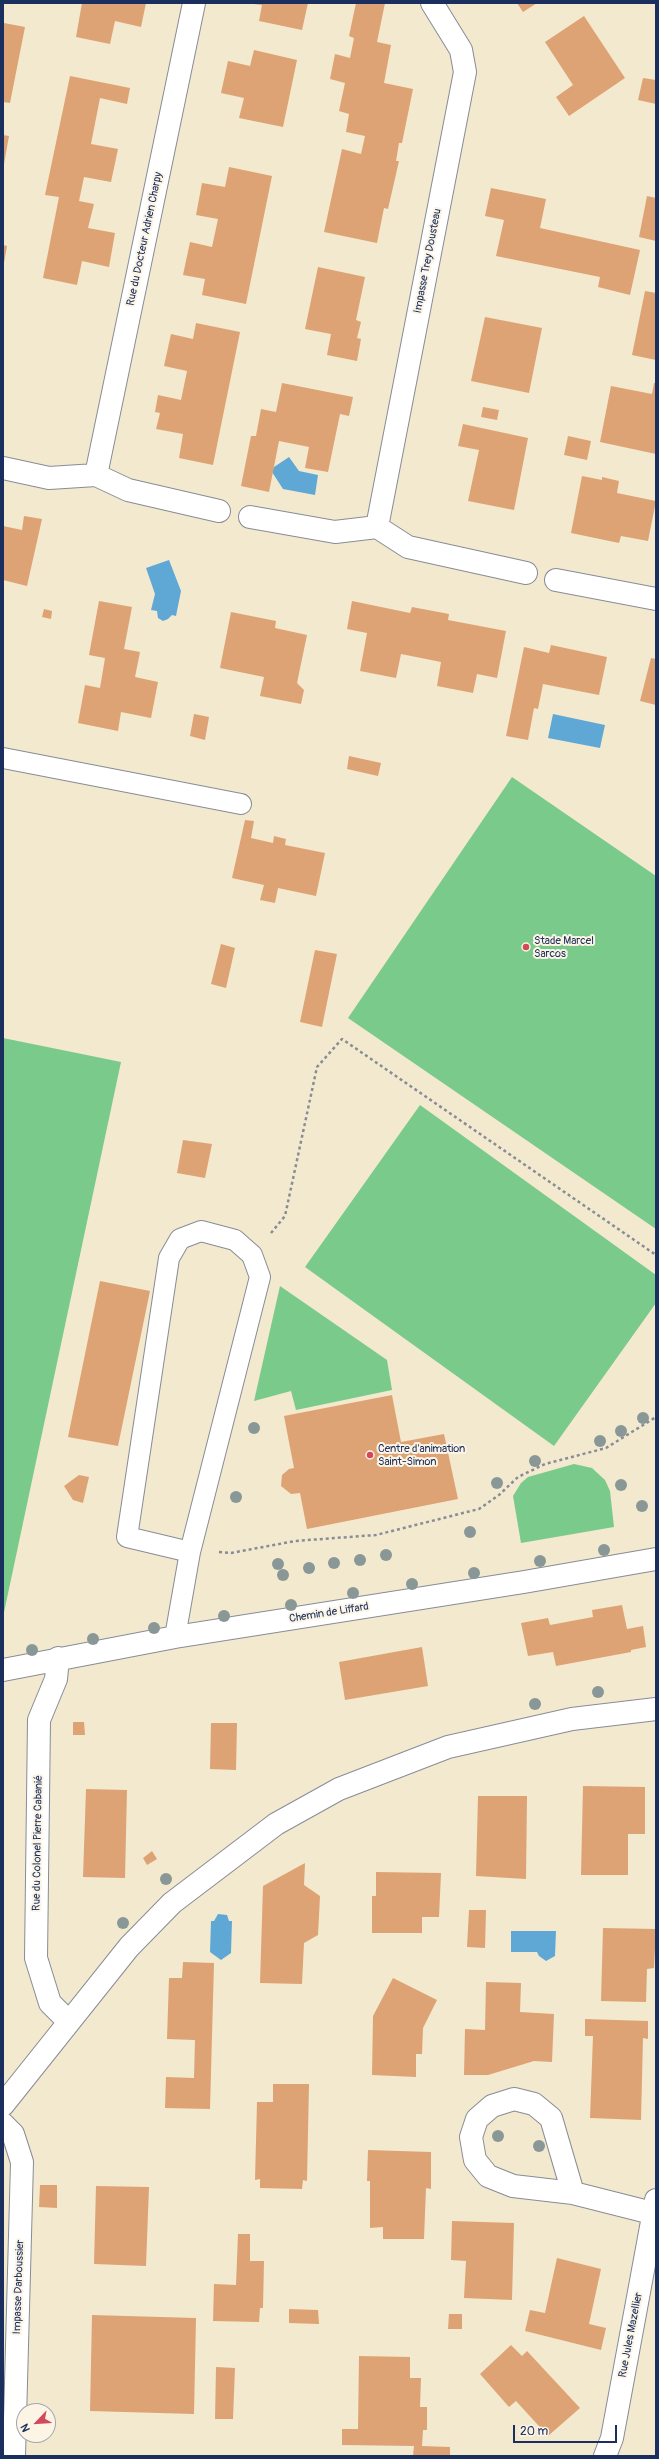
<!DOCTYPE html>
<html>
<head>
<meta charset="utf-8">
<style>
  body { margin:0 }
  #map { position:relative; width:659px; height:2459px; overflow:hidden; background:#f3e9ce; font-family:Pangolin,sans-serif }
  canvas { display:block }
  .frame { position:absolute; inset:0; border:4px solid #1b2f5e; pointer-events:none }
  .north { position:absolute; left:16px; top:2403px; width:40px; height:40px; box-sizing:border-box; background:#fcf5e5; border:1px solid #a2a6af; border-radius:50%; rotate:245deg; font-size:11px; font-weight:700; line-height:16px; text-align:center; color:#1b2f5e }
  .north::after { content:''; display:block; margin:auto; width:14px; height:18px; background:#d1495b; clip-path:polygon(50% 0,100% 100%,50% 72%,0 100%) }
  .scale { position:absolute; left:513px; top:2425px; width:104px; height:18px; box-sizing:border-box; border:2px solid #1b2f5e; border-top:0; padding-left:5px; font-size:12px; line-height:14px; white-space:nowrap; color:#1b2f5e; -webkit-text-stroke:3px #fcf5e5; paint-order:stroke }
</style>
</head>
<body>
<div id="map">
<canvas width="659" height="2459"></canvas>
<div class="frame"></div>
<div class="north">N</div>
<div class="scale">20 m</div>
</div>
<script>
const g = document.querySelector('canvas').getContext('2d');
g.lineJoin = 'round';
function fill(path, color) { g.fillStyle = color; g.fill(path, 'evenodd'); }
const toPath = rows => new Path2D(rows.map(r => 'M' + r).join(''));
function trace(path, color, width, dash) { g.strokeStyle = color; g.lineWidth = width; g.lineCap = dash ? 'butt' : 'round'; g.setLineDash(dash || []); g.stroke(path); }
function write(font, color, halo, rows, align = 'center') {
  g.font = font + ' Pangolin,sans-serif'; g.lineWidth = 4; g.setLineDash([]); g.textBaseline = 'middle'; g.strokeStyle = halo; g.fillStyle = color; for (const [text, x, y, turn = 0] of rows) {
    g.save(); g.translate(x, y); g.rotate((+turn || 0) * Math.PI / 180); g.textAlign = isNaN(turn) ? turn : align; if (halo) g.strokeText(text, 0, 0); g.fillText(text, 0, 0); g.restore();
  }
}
const green = toPath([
  [512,777,656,876,656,1229,348,1018],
  [3,1038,121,1062,3,1617],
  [420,1105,656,1275,656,1303,554,1446,305,1267],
  [280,1286,387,1360,392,1390,296,1410,291,1391,254,1401],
  [574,1464,592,1468,605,1480,610,1491,614,1527,521,1543,513,1496,521,1483,528,1477]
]);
const water = toPath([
  [289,457,299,471,318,475,315,495,283,489,272,472,274,467],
  [169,560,181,591,176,616,172,615,168,619,163,621,158,618,157,611,151,610,155,594,146,568],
  [553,714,605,725,600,748,548,738],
  [218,1914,227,1915,229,1921,232,1921,231,1953,221,1960,210,1952,211,1921,214,1921],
  [511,1931,556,1931,555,1956,546,1961,539,1956,537,1952,511,1952]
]);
const building = toPath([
  [82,3,146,3,141,27,115,21,110,44,76,37],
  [308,3,302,30,259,21,262,5,254,4],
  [356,3,385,3,377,42,391,45,384,83,413,89,402,143,399,143,396,161,399,161,388,209,384,208,377,243,324,232,342,149,361,154,365,136,346,132,349,114,339,111,345,83,330,79,335,54,350,58,354,38,349,36],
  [517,3,537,3,523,12],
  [584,16,625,78,569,116,556,97,573,85,545,42],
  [4,23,25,27,10,103,3,102],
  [254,50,297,60,283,127,239,118,244,98,221,93,228,61,250,66],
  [70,76,130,88,127,104,100,98,91,144,118,149,111,182,84,177,79,201,94,204,88,228,115,233,109,267,82,261,77,285,43,278,59,197,45,195],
  [643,78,656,80,656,104,638,100],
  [3,135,9,136,4,164,3,164],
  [229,167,272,176,246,304,202,295,205,279,183,275,190,242,212,247,218,219,196,215,202,183,225,187],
  [491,188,546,199,540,228,640,250,630,295,598,287,600,277,496,256,504,220,485,216],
  [647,196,656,198,656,241,639,237],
  [3,245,7,246,4,263,3,263],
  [318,267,365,277,356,320,361,322,357,338,361,339,357,361,327,355,331,334,305,329],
  [645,291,656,293,656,360,632,355],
  [485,317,542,328,529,393,471,381],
  [196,323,240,332,213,465,179,458,183,434,156,429,160,413,155,412,158,395,181,400,187,371,164,366,171,334,193,339],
  [282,383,353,397,349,416,340,414,328,472,305,468,309,447,279,441,269,492,241,486,251,436,256,436,261,409,276,412],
  [654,383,656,383,656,454,600,442,611,386,652,394],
  [483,407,499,410,497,420,481,417],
  [463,424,528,438,514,510,468,501,479,450,458,446],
  [568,436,591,441,587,460,564,455],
  [582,476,602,480,602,477,619,481,617,493,656,501,648,541,621,536,619,543,571,533],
  [24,516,42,519,27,586,3,580,3,526,22,530],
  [99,601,132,607,124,649,140,652,135,677,158,682,151,718,121,712,118,731,78,723,85,685,100,688,105,658,89,655],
  [352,601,410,613,412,607,449,614,448,620,506,631,497,678,477,674,473,693,437,686,441,662,401,654,396,678,360,671,367,633,347,629],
  [44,609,52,611,51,619,42,617],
  [231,612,276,621,275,628,307,635,297,683,304,690,301,704,260,696,264,677,220,668],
  [551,645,607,657,599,695,543,684,538,709,534,708,528,740,506,736,524,647,549,653],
  [651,658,656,659,656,705,640,701],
  [194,714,209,717,205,740,190,736],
  [349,756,381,763,378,776,347,769],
  [245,820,254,821,251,838,273,843,274,836,286,839,285,845,325,853,316,896,278,888,275,903,260,900,264,885,232,878],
  [221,944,235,948,226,988,211,984],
  [315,950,337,954,322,1027,300,1022],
  [183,1140,212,1144,205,1178,177,1173],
  [100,1281,150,1291,118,1446,68,1437],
  [392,1395,401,1442,444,1434,458,1499,307,1529,300,1493,291,1494,281,1486,282,1475,289,1469,294,1468,284,1416],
  [79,1475,89,1477,83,1503,73,1500,64,1486],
  [622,1605,627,1629,643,1626,646,1647,631,1650,631,1652,556,1666,553,1652,528,1656,521,1623,548,1618,550,1625,593,1617,592,1610],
  [422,1647,428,1686,345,1700,339,1662],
  [73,1722,84,1722,85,1735,73,1735],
  [211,1723,237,1723,236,1770,210,1769],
  [583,1786,645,1787,645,1834,628,1834,628,1875,581,1875],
  [86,1789,127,1790,125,1878,83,1877],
  [478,1796,527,1796,526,1879,476,1876],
  [152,1851,157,1859,147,1865,143,1858],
  [305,1863,304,1885,320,1896,318,1935,304,1943,302,1984,260,1983,263,1886],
  [376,1872,441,1873,439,1917,422,1917,422,1933,372,1933,372,1896,376,1896],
  [469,1910,486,1910,485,1948,467,1947],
  [603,1928,656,1929,654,1968,647,1969,646,2002,601,2001],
  [183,1962,214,1963,210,2109,165,2108,166,2077,194,2078,195,2040,167,2039,169,1978,182,1978],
  [393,1978,437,2000,423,2028,422,2054,416,2054,416,2077,372,2075,373,2016],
  [486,1982,521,1983,520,2012,554,2014,552,2062,534,2061,488,2075,464,2075,465,2029,485,2030],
  [585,2019,648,2021,648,2039,643,2038,641,2120,590,2118,593,2036,585,2036],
  [273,2084,309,2084,307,2181,303,2180,302,2189,260,2188,260,2179,255,2180,257,2102,273,2102],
  [368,2150,431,2152,431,2189,426,2188,424,2239,383,2239,383,2227,370,2228,370,2181,367,2181],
  [40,2185,57,2185,57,2208,39,2207],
  [96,2186,149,2187,146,2266,94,2264],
  [452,2221,514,2223,512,2300,464,2298,466,2261,451,2260],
  [238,2234,250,2234,250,2261,264,2261,263,2308,260,2308,259,2322,213,2321,214,2284,236,2285],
  [557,2258,601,2269,589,2324,606,2328,601,2350,525,2331,530,2310,545,2313],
  [289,2309,318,2310,319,2324,289,2323],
  [449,2314,462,2314,462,2329,448,2329],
  [92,2315,196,2318,194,2414,90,2411],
  [511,2345,522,2356,527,2351,580,2408,548,2436,516,2401,509,2407,480,2374],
  [359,2356,410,2357,410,2378,421,2378,420,2407,427,2407,427,2430,423,2430,422,2446,450,2447,450,2456,413,2456,414,2446,342,2445,342,2429,358,2429],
  [216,2367,235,2368,233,2419,215,2419]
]);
const path = toPath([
  [271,1233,285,1216,317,1067,342,1039,656,1255],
  [219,1552,231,1553,295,1541,376,1535,479,1509,499,1495,518,1477,545,1464,606,1448,656,1417]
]);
const service = toPath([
  [3,758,241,804],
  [175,1637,190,1552,260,1277,252,1255,235,1240,201,1231,180,1239,169,1258,127,1537,190,1552]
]);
const minor = toPath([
  [3,468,49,478,96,475,194,3],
  [96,475,128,490,219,511],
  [250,517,335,532,377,527,408,547,526,573],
  [377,527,465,72,461,50,432,3],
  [556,580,656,599],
  [58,1658,56,1679,39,1720,36,1958,50,2003,69,2022],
  [3,1670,175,1637,524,1582,656,1559],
  [3,2105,129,1947,172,1903,276,1824,339,1789,448,1747,572,1719,656,1709],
  [3,2124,13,2134,22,2162,14,2456],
  [573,2193,551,2118,534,2104,514,2099,492,2106,477,2119,471,2137,475,2160,488,2176,513,2186,573,2193,652,2213],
  [605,2456,612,2438,656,2200]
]);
const trees = [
  [643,1418],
  [254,1428],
  [621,1431],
  [600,1441],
  [535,1461],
  [497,1483],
  [621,1485],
  [236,1497],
  [642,1506],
  [470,1532],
  [604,1550],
  [386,1555],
  [360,1560],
  [540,1561],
  [334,1563],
  [278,1564],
  [309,1568],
  [474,1573],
  [283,1575],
  [412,1584],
  [353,1593],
  [291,1605],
  [224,1616],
  [154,1628],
  [93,1639],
  [32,1650],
  [598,1692],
  [535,1704],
  [166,1879],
  [123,1923],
  [498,2136],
  [539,2146]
];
const markers = [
  [526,947,4,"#d1495b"],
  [370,1455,4,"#d1495b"]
];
const streetNames = [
  ["Rue du Docteur Adrien Charpy",145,239,-78],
  ["Impasse Trey Dousteau",428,261,-79],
  ["Chemin de Liffard",329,1613,-9],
  ["Rue du Colonel Pierre Cabanié",38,1843,-89],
  ["Impasse Darboussier",19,2287,-88],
  ["Rue Jules Mazellier",631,2335,-79]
];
const poiNames = [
  ["Stade Marcel",534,941],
  ["Sarcos",534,954],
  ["Centre d'animation",378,1449],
  ["Saint-Simon",378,1462]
];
fill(green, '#7aca8b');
fill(water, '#5fa8d6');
fill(building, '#dea374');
trace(service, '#878c96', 22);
trace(minor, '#878c96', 24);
trace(path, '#878c96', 2.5, [3, 3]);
trace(service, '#fff', 20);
trace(minor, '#fff', 22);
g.fillStyle = '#899896';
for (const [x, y] of trees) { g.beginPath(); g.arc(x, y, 6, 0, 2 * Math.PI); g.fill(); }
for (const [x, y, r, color] of markers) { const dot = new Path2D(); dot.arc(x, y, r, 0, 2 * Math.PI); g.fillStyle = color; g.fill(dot); trace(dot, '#fcf5e5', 1.5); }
write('11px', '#1b2f5e', '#fcf5e5', streetNames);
write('11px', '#1b2f5e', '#fcf5e5', poiNames, 'left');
</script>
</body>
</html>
